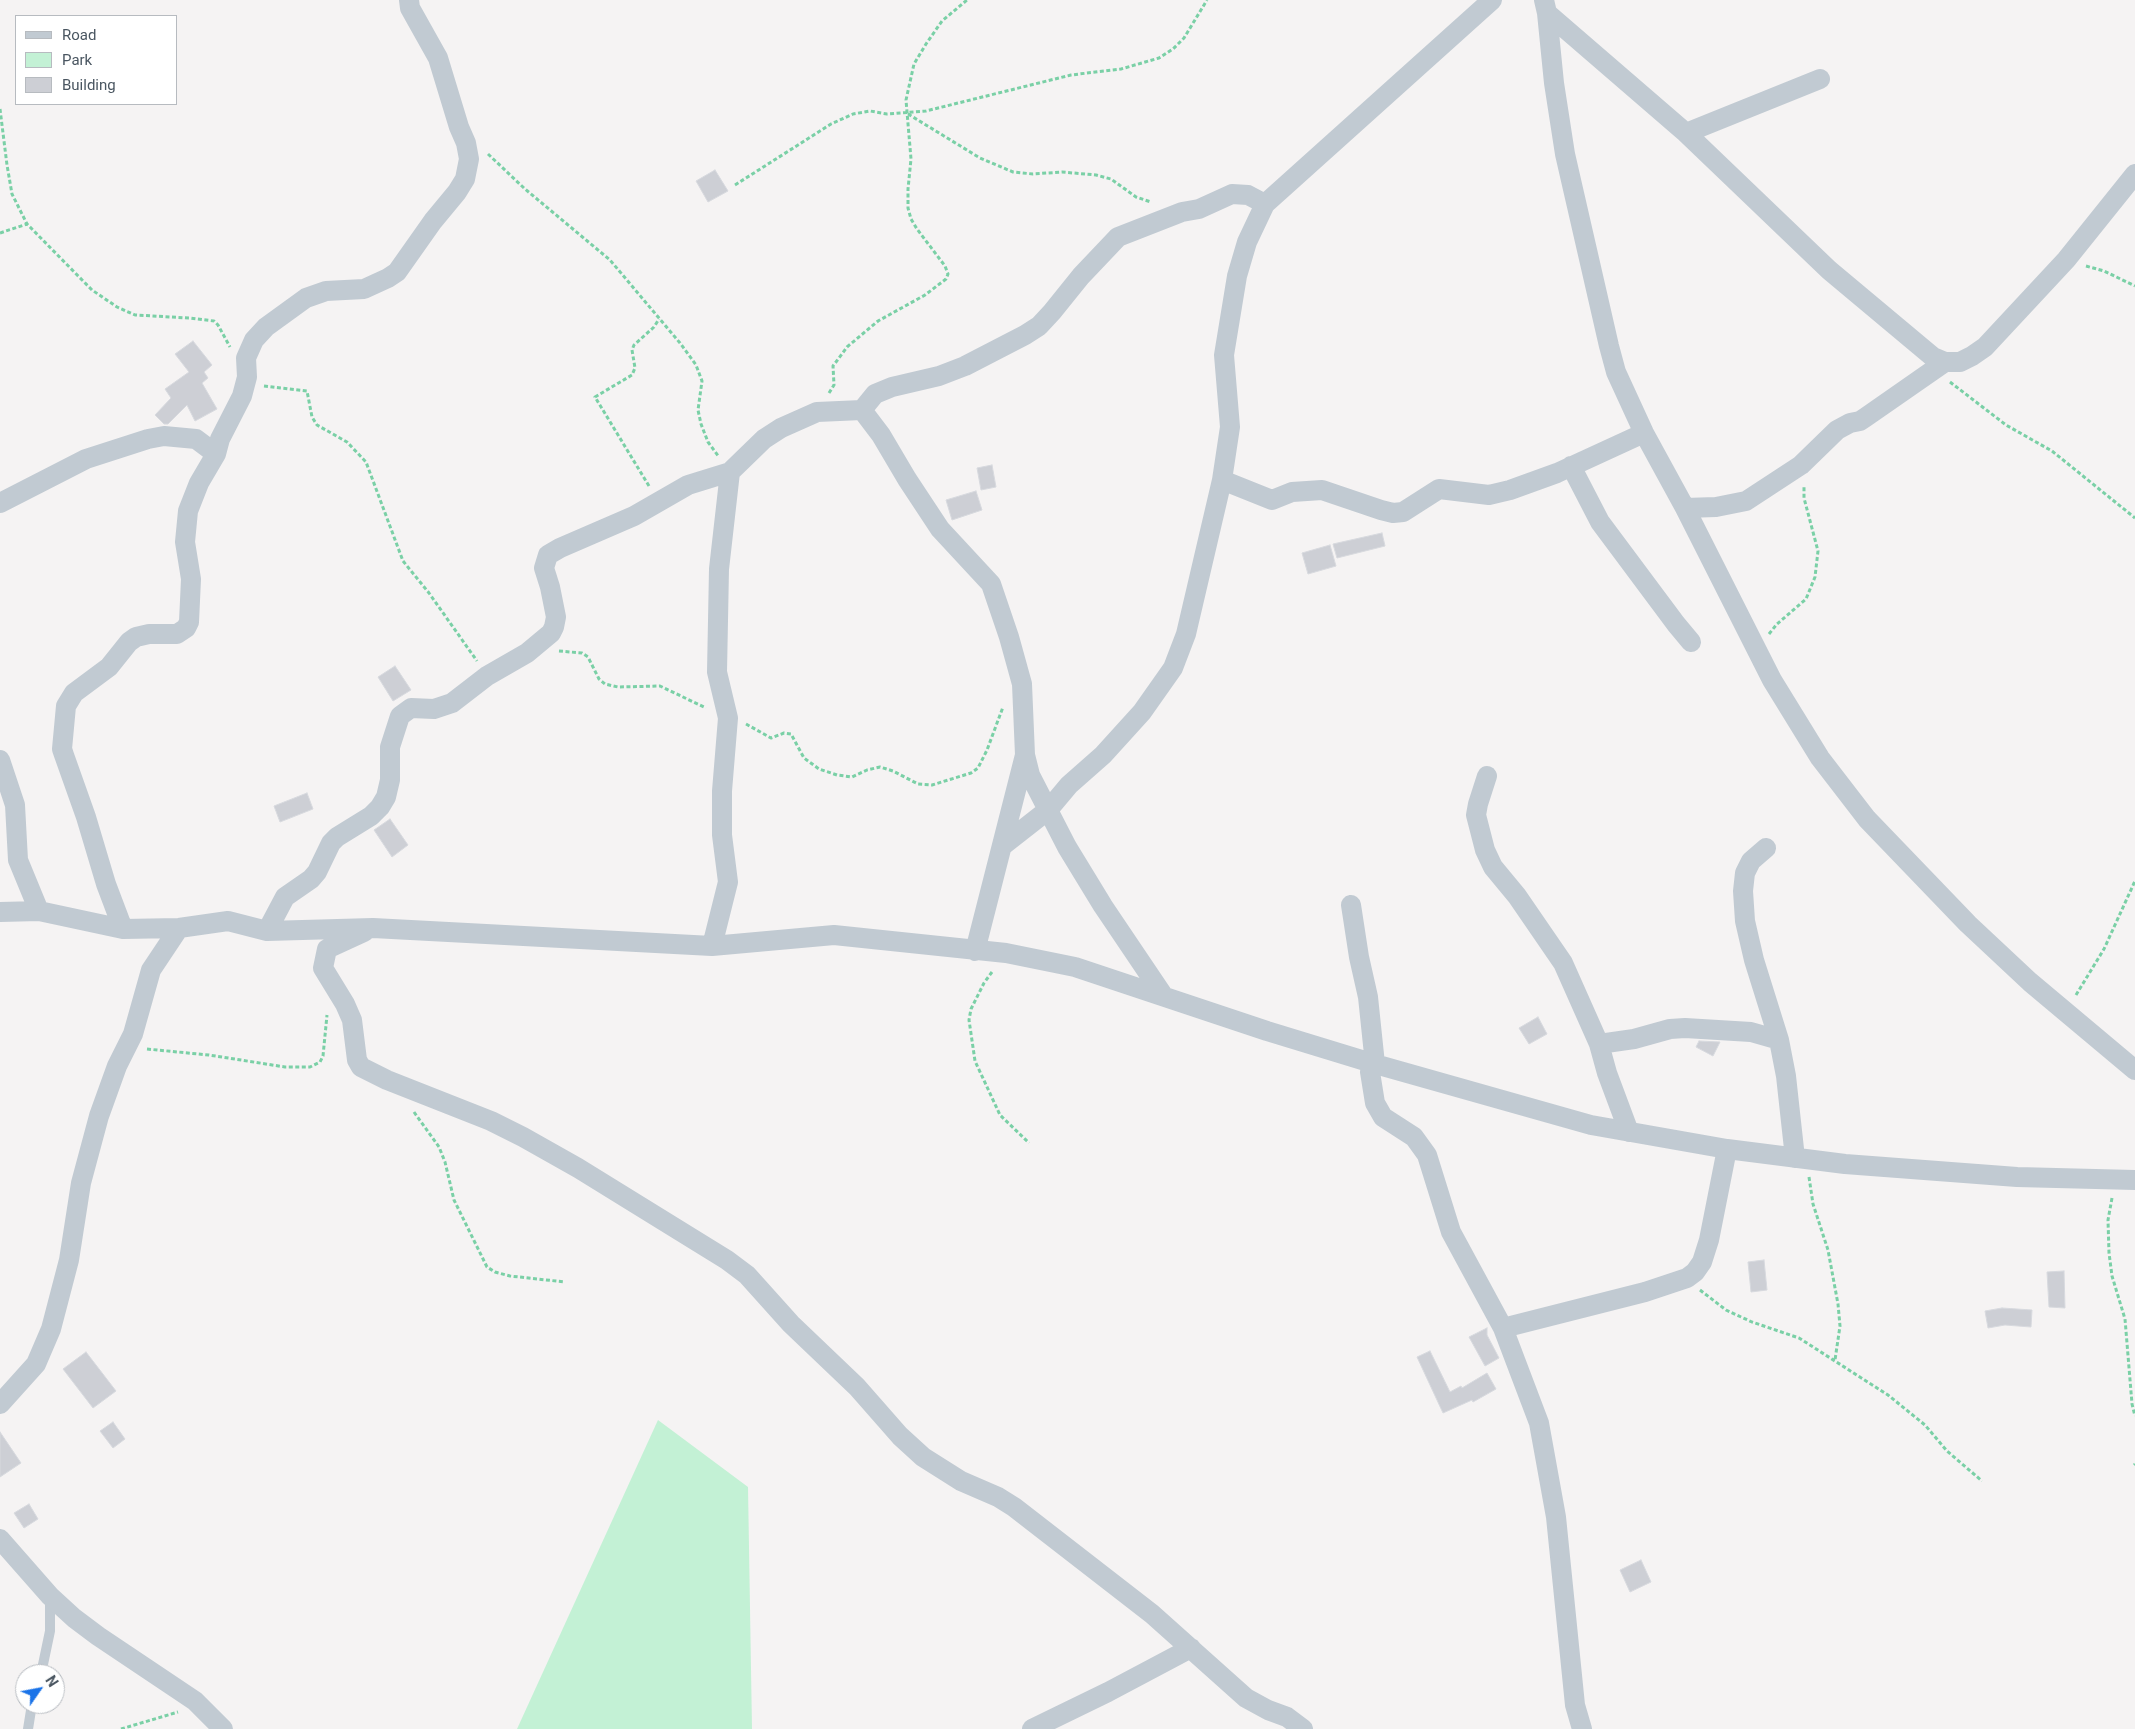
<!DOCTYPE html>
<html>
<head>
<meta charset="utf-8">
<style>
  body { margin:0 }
  #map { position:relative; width:2135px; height:1729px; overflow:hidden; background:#f5f3f3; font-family:Roboto,sans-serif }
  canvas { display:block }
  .legend { position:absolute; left:15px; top:15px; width:162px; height:90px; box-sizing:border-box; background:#fff; border:1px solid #b7bbc0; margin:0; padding:6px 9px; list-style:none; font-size:15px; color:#4a5661 }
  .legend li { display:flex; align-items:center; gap:10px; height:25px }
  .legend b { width:25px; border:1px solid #b7bbc0 }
  .north { position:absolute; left:15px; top:1664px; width:50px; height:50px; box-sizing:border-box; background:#fff; border:1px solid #b7bbc0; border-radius:50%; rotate:57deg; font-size:14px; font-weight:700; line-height:20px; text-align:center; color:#4a5661 }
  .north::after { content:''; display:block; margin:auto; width:18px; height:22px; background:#1a73e8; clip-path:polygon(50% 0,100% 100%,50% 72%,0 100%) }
</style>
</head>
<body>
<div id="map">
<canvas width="2135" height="1729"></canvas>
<ul class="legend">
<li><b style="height:6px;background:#c1cad2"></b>Road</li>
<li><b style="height:14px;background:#c3f1d5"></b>Park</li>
<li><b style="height:14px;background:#cdcfd5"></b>Building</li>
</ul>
<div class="north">N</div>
</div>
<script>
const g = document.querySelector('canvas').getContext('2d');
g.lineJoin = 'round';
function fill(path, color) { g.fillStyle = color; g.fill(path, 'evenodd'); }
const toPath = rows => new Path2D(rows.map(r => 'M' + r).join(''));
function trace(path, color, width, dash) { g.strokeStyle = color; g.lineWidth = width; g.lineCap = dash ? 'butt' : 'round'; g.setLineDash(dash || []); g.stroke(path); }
const green = toPath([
  [658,1420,748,1487,752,1729,517,1729]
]);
const building = toPath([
  [715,170,728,191,708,202,696,181,715,170],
  [193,341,212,365,204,372,208,378,202,383,217,409,195,421,187,405,168,424,164,424,155,415,171,398,165,389,189,372,175,354,193,341],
  [992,465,996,487,981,490,977,468,992,465],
  [976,491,982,510,952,520,946,500,976,491],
  [1382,533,1385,546,1337,558,1333,544,1382,533],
  [1330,545,1336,566,1308,574,1302,553,1330,545],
  [395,666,411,690,393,701,378,677,395,666],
  [307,793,313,809,280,822,274,806,307,793],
  [390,819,408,845,392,857,374,830,390,819],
  [1538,1017,1547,1034,1529,1044,1519,1028,1538,1017],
  [1699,1041,1720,1042,1713,1056,1696,1047,1699,1041],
  [1764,1260,1767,1290,1751,1292,1748,1262,1764,1260],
  [2064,1271,2065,1308,2049,1307,2047,1272,2064,1271],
  [2002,1308,2032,1310,2031,1327,2005,1325,1988,1328,1985,1311,2002,1308],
  [1487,1328,1487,1335,1499,1358,1485,1366,1469,1337,1487,1328],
  [1430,1351,1450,1392,1461,1386,1462,1388,1487,1373,1496,1389,1473,1402,1472,1400,1443,1413,1417,1357,1430,1351],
  [86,1352,116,1391,93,1408,63,1369,86,1352],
  [113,1422,125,1439,113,1448,100,1431,113,1422],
  [0,1432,21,1463,0,1477,0,1432],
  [29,1504,38,1519,24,1528,14,1513,29,1504],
  [1641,1560,1651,1582,1630,1592,1620,1570,1641,1560]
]);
const path = toPath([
  [0,109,7,165,12,194,27,224,92,290,117,307,135,315,189,318,214,321,218,325,230,347],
  [908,114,980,158,1013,172,1033,174,1062,172,1096,175,1111,179,1136,197,1151,202],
  [488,154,525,189,610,260,680,343,696,365,702,381,698,410,701,424,708,442,719,457],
  [735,185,831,124,853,114,870,111,887,114,926,111,1071,75,1121,69,1159,58,1173,49,1184,38,1207,0],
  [0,233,27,224],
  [2086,266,2104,271,2135,286],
  [1950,382,2006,425,2052,451,2135,518],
  [264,386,307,391,312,417,317,425,347,442,366,462,403,561,429,593,477,661],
  [829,393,834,385,833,366,847,347,878,321,925,295,946,279,948,274,945,266,917,229,911,219,908,208,908,189,911,159,906,100,914,64,926,44,942,21,967,0],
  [649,486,595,397,632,375,635,368,632,350,634,345,654,327,659,319],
  [1769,634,1777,624,1806,599,1815,577,1818,551,1804,498,1804,485],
  [559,651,582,653,588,657,599,679,605,684,618,687,660,686,706,708],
  [746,724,771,738,784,733,791,734,804,758,819,769,837,775,852,777,867,770,880,767,893,771,918,784,932,785,971,773,978,768,987,750,1003,707],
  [992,972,984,983,971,1009,969,1020,975,1061,1000,1115,1029,1143],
  [2076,995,2104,949,2135,881],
  [147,1049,209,1055,285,1067,310,1067,320,1062,323,1056,327,1015],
  [414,1112,439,1147,445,1162,454,1200,487,1267,495,1272,510,1276,565,1282],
  [1809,1177,1813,1204,1828,1250,1838,1304,1840,1326,1835,1360],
  [2112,1198,2108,1220,2109,1253,2112,1276,2125,1319,2132,1404,2135,1416],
  [1700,1290,1726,1310,1752,1322,1799,1338,1888,1395,1925,1425,1947,1451,1982,1481],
  [2134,1465,2135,1464],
  [121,1729,178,1712]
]);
const service = toPath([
  [41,1674,50,1631,50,1597],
  [28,1729,32,1704]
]);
const minor = toPath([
  [1544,0,1547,13,1554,83,1565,154,1609,346,1616,372,1644,433,1685,508,1772,680,1820,758,1867,819,1968,924,2030,982,2135,1070],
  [1547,13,1686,133,1829,270,1933,357,1945,362,1960,362,1972,356,1985,347,2066,260,2135,174],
  [1686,133,1820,79],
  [862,410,881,435,907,479,940,529,991,584,1009,637,1022,684,1025,755,975,951],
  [1571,466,1600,522,1676,624,1691,642],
  [1222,480,1272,500,1292,492,1322,490,1381,510,1393,513,1403,512,1439,489,1489,495,1510,490,1557,473,1644,433],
  [0,503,86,459,148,439,164,436,196,439,216,454],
  [1685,508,1716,507,1746,501,1801,465,1837,430,1850,423,1860,421,1866,417,1945,362],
  [1025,755,1030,775,1067,847,1103,906,1163,995],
  [0,760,15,805,18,860,39,911],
  [1487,776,1478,804,1476,815,1485,850,1493,867,1517,896,1563,963,1599,1044,1607,1073,1629,1132],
  [1002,846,1048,810,1069,785,1103,755,1142,712,1173,668,1186,634,1222,480,1230,427,1224,355,1237,276,1247,242,1265,204,1492,0],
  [1766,848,1751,861,1745,873,1743,891,1745,921,1754,960,1779,1040,1786,1076,1795,1158],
  [1351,905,1359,957,1368,997,1375,1064],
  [0,912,39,911,123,929,179,928,228,921,267,931,373,928,712,946,834,935,1006,953,1075,967,1267,1031,1375,1064,1591,1125,1727,1149,1845,1164,2017,1177,2135,1180],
  [123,929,106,884,86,817,64,755,62,749,66,706,74,693,109,667,129,642,136,637,149,634,177,634,186,628,189,622,191,579,185,542,188,511,199,483,216,454,220,439,242,396,247,377,246,358,254,340,266,327,306,298,326,291,364,289,388,278,397,272,433,221,457,192,465,179,469,159,466,143,459,127,438,58,410,8,409,0],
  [267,931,285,897,311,879,317,872,331,843,337,837,371,816,380,807,386,797,390,780,390,747,400,716,411,708,434,709,452,703,487,676,527,653,551,633,554,627,556,617,550,587,544,568,548,555,560,548,634,516,688,485,730,472],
  [364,932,327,949,323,968,345,1004,352,1020,357,1060,361,1067,387,1080,491,1121,523,1137,578,1168,727,1260,747,1275,791,1324,857,1387,900,1436,923,1457,961,1481,998,1497,1014,1507,1152,1614,1246,1698,1268,1710,1287,1717,1303,1729],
  [712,946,728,882,722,835,722,791,728,718,717,672,719,569,730,472,764,439,781,428,817,412,862,410,875,394,892,387,939,376,965,366,1025,335,1039,326,1052,312,1081,276,1118,237,1182,212,1199,209,1232,194,1248,195,1265,204],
  [1599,1044,1634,1039,1670,1029,1685,1028,1751,1032,1779,1040],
  [1373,1062,1370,1072,1375,1103,1383,1117,1414,1137,1427,1155,1451,1232,1503,1328,1539,1423,1556,1517,1575,1705,1582,1729],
  [1503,1328,1645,1292,1687,1278,1695,1272,1702,1262,1709,1240,1727,1149],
  [0,1404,36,1364,51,1329,69,1260,81,1183,99,1116,117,1066,133,1034,151,970,179,928],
  [0,1539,50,1596,74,1618,98,1636,195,1701,223,1729],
  [1032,1729,1108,1692,1191,1648]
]);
fill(green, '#c3f1d5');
fill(building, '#cdcfd5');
trace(building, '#d7d9de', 1);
trace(path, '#7ad0a6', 3, [4, 2.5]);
trace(service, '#c1cad2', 10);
trace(minor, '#c1cad2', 20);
</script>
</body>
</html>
